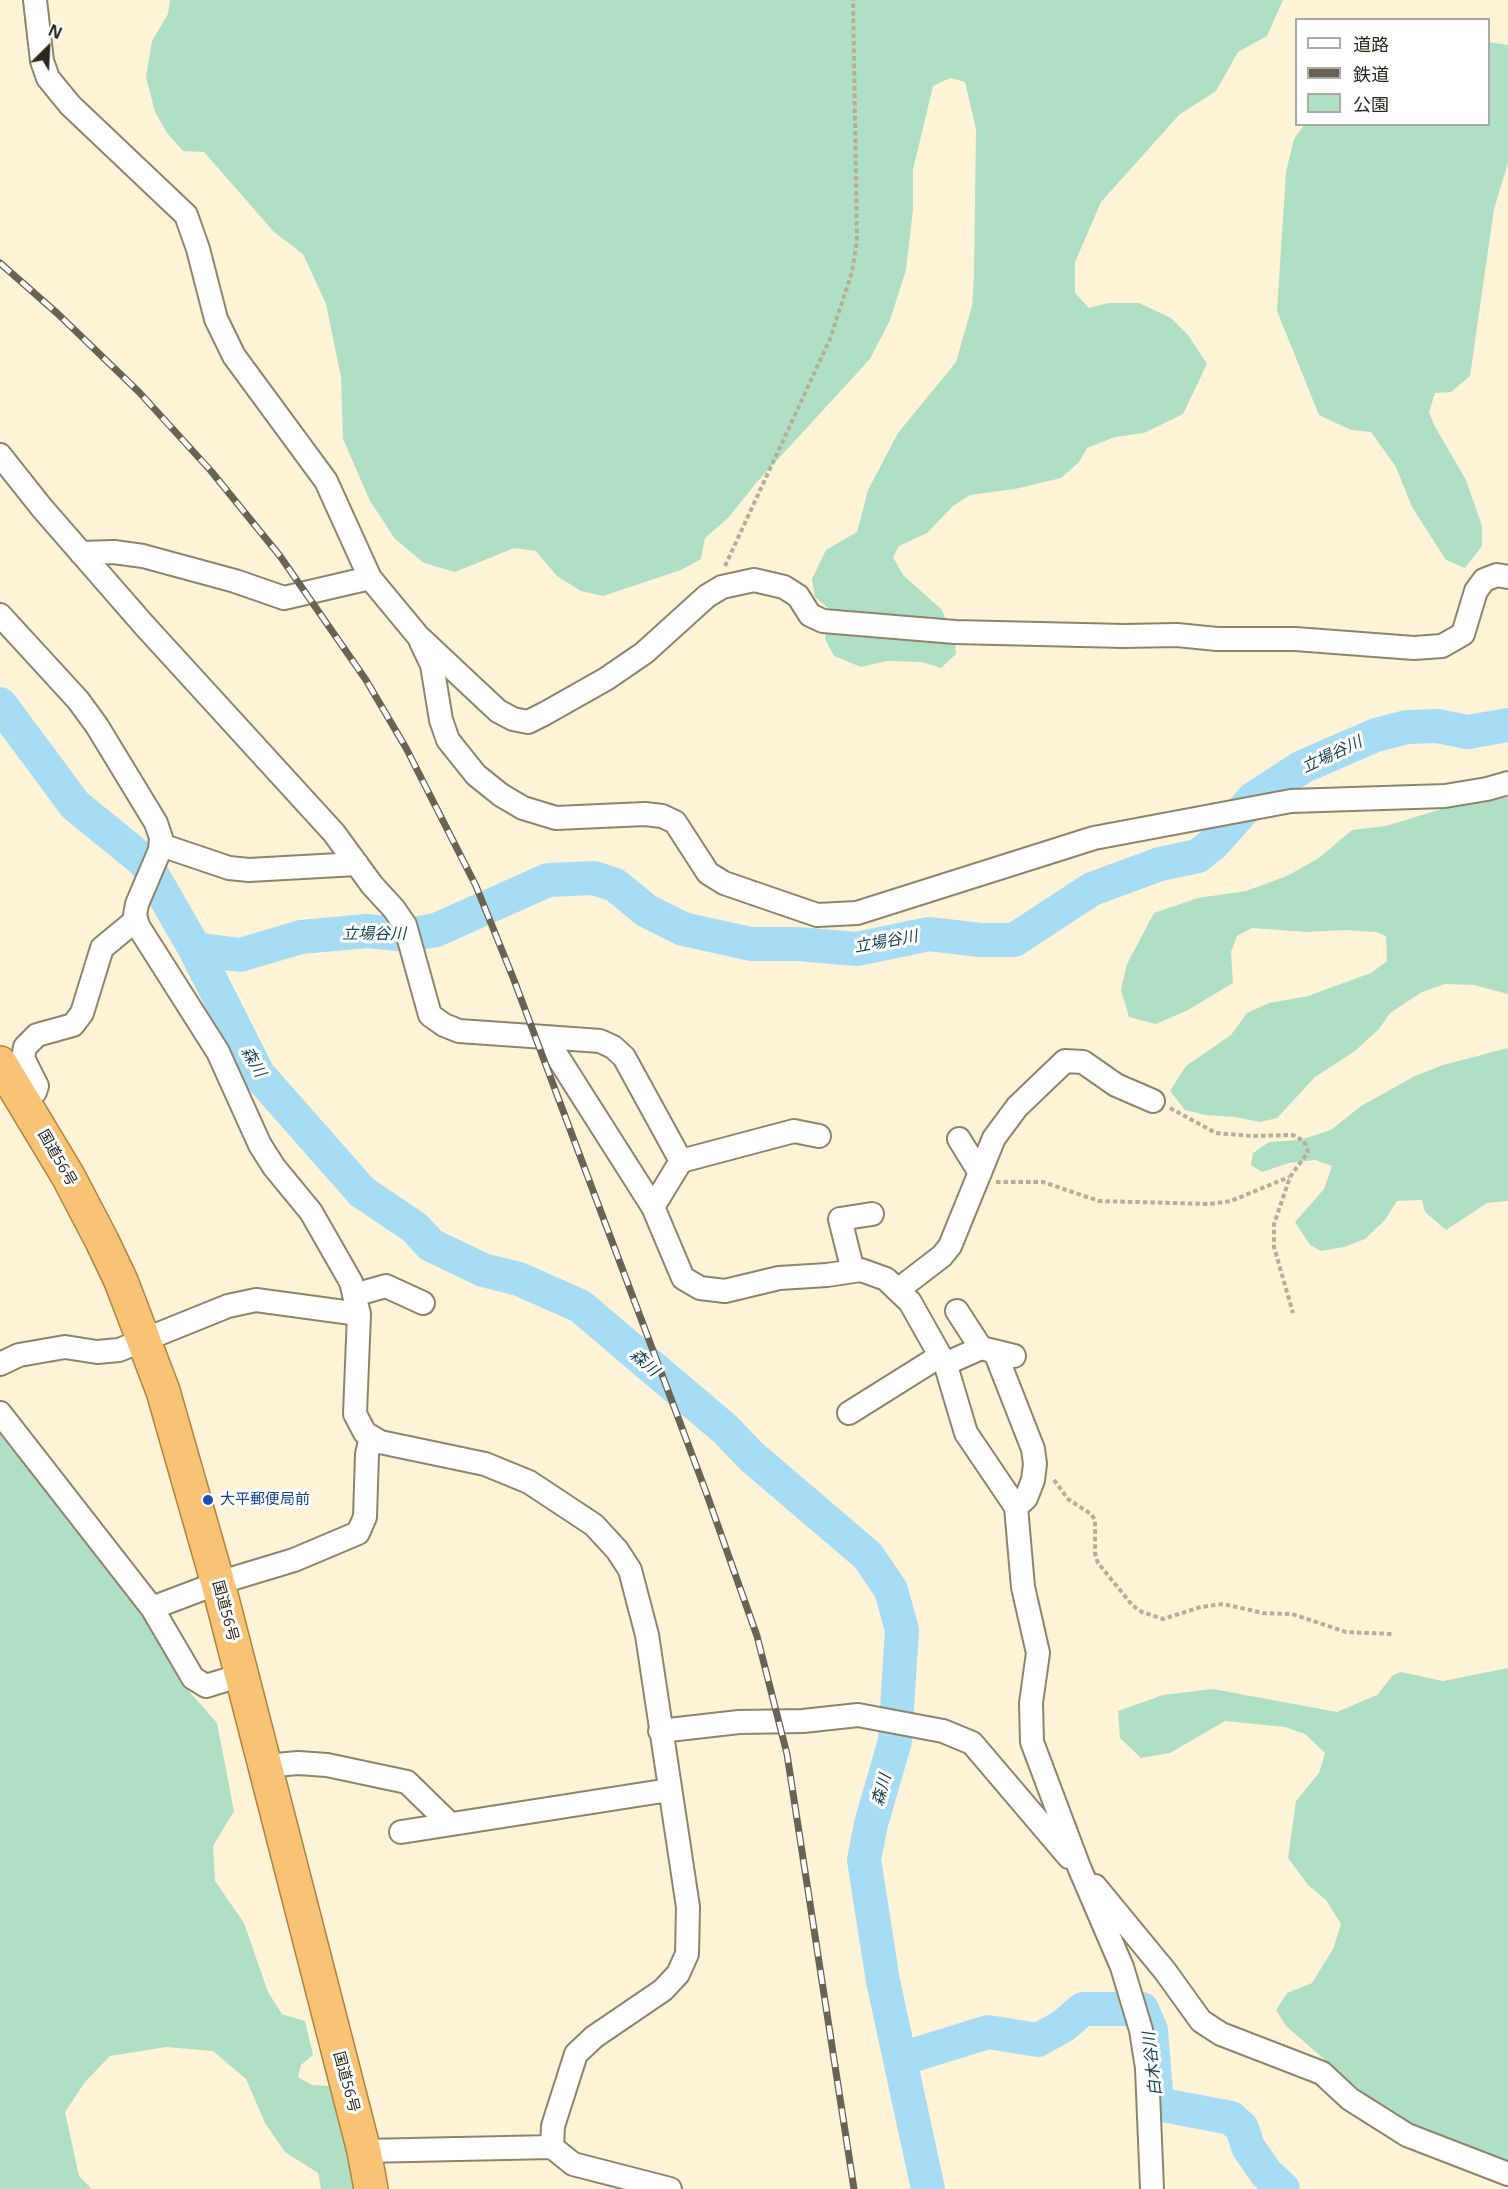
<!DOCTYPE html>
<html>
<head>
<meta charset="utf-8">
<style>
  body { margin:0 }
  #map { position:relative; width:1508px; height:2189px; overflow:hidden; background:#fef3d7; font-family:"Open Sans","Noto Sans JP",sans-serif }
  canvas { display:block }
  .legend { position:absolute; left:1295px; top:18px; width:195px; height:108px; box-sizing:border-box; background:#fff; border:2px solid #aaa9a5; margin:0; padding:8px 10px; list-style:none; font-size:18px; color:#2b271d }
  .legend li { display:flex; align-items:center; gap:12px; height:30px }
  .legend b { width:30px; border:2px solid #aaa9a5 }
  .north { position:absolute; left:18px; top:18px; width:60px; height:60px; -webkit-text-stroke:4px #fff; paint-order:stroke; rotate:24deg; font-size:16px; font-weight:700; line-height:24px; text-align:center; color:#2b271d }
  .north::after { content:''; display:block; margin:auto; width:21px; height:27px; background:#2b271d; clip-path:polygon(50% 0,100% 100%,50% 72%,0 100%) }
</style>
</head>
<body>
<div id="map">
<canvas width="1508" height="2189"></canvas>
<ul class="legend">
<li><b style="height:8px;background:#fff"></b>道路</li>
<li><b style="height:8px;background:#696354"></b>鉄道</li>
<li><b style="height:16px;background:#afdfc5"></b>公園</li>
</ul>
<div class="north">N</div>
</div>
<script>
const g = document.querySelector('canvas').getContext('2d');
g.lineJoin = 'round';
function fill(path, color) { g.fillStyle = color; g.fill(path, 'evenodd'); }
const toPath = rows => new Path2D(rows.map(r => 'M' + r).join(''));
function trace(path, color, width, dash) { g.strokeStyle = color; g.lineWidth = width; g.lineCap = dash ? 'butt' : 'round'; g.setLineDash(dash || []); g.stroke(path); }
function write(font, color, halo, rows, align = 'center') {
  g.font = font + ' "Open Sans","Noto Sans JP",sans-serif'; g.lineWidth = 6; g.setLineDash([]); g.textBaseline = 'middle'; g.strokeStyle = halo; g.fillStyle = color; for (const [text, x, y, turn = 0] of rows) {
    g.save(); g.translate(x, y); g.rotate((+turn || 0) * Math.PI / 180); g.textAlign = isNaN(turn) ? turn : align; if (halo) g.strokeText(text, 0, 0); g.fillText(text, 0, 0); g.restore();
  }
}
const green = toPath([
  [170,0,1283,0,1267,36,1238,52,1216,91,1179,115,1101,202,1075,262,1075,293,1089,308,1108,303,1139,303,1171,318,1188,335,1207,364,1183,414,1144,433,1115,437,1087,448,1079,462,1061,478,1015,489,970,495,953,506,927,533,899,546,893,557,903,575,942,610,955,644,956,654,941,668,922,662,887,661,861,667,834,656,825,639,829,609,815,597,812,579,826,550,857,532,868,490,898,433,956,362,972,306,974,275,976,129,965,82,950,78,933,86,913,170,913,210,906,270,890,320,870,359,757,482,728,518,705,538,701,559,681,570,603,596,581,591,557,576,536,551,514,548,455,572,424,563,395,539,370,501,343,439,341,377,326,304,303,254,274,232,204,152,183,151,167,133,155,112,146,77,152,41,168,14],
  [1489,42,1508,45,1508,163,1494,209,1470,376,1451,392,1435,393,1429,412,1434,425,1466,480,1482,526,1482,546,1465,568,1446,560,1412,507,1396,467,1371,432,1351,430,1319,415,1277,311,1286,172,1294,139,1304,125,1488,124],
  [1508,797,1508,994,1474,985,1445,984,1422,992,1390,1013,1379,1029,1355,1051,1315,1077,1277,1118,1260,1122,1235,1117,1205,1115,1185,1110,1170,1091,1186,1066,1231,1035,1247,1013,1269,1003,1308,996,1371,973,1387,961,1386,936,1376,932,1345,930,1307,932,1252,928,1237,936,1231,952,1233,983,1188,1010,1156,1024,1129,1017,1121,990,1127,964,1154,913,1198,898,1246,891,1287,876,1319,858,1352,830,1386,826,1445,808],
  [1508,1048,1508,1201,1487,1203,1446,1230,1425,1212,1422,1200,1397,1201,1385,1220,1365,1239,1344,1247,1321,1251,1310,1245,1295,1222,1324,1189,1332,1166,1315,1160,1289,1163,1262,1172,1251,1165,1253,1153,1269,1142,1300,1140,1331,1130,1361,1106,1415,1076,1443,1065],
  [0,1420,149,1622,180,1681,217,1723,234,1811,213,1846,215,1881,244,1923,268,1992,282,2014,305,2021,313,2055,301,2065,298,2077,312,2085,329,2086,360,2189,321,2189,318,2173,285,2152,265,2123,246,2079,213,2051,166,2047,110,2056,85,2082,65,2112,79,2176,92,2189,0,2189],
  [1508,1668,1508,2169,1457,2147,1376,2104,1286,2026,1276,2010,1287,1993,1312,1983,1333,1949,1341,1924,1326,1900,1308,1885,1288,1858,1296,1801,1319,1773,1325,1753,1305,1734,1285,1727,1225,1721,1170,1753,1141,1758,1120,1738,1118,1711,1163,1695,1213,1689,1337,1712,1377,1695,1393,1675,1401,1672,1443,1681]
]);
const river = toPath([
  [0,704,75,805,145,862,195,949,258,1074,362,1192,414,1227,431,1245,483,1270,519,1279,580,1306,725,1429,752,1457,868,1556,891,1590,902,1630,895,1741,871,1824,864,1860,883,1981,928,2189],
  [195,949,240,955,301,937,367,931,409,935,436,930,548,880,594,878,615,885,647,911,683,929,751,944,797,944,857,949,929,934,980,940,1014,940,1092,889,1160,864,1198,856,1213,844,1253,799,1302,767,1376,735,1407,727,1437,726,1468,732,1508,725],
  [901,2059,988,2032,1038,2040,1063,2026,1083,2009,1142,2009,1151,2030,1157,2104,1231,2118,1242,2128,1248,2147,1266,2173,1283,2189]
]);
const path = toPath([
  [725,566,830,339,852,272,857,240,853,0],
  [1170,1108,1216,1133,1252,1136,1293,1135,1304,1141,1308,1152,1290,1177,1274,1224,1274,1247,1293,1313],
  [996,1182,1043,1182,1099,1201,1210,1204,1231,1201,1289,1177],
  [1054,1480,1068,1499,1091,1514,1095,1520,1095,1553,1098,1563,1133,1606,1142,1612,1163,1619,1201,1607,1223,1604,1263,1613,1292,1614,1346,1632,1393,1634]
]);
const minor = toPath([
  [35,0,42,61,48,78,70,105,186,215,198,249,216,319,234,356,326,481,370,578,418,636,498,711,513,719,528,722,544,714,606,679,644,653,707,596,722,587,754,580,784,587,798,596,810,615,823,621,955,632,1124,636,1177,635,1217,639,1295,639,1414,648,1442,646,1463,634,1476,591,1484,580,1497,575,1508,577],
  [0,455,42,508,144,625,334,833,372,885,394,909,405,925,430,1015,444,1025,459,1031,545,1037,653,1207,683,1278,700,1288,725,1291,779,1278,827,1275,861,1270,886,1279,910,1302,946,1366,966,1433,1016,1507,1023,1587,1038,1653,1031,1703,1032,1742,1079,1867,1122,1967,1141,2030,1147,2068,1152,2189],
  [81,553,114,552,143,556,235,581,284,598,370,578],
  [0,615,78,700,97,726,156,823,161,838,160,850,137,904,135,915,138,926,218,1052,260,1145,274,1167,311,1212,351,1282,359,1314,355,1414,365,1433,380,1442,485,1464,529,1482,594,1525,617,1550,630,1570,647,1635,688,1907,687,1954,678,1974,663,1990,594,2037,576,2054,553,2126,552,2147],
  [421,642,432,665,441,720,448,740,476,775,501,795,523,808,556,818,645,814,662,816,675,822,708,873,724,883,817,915,857,913,1094,838,1291,801,1445,796,1487,789,1508,783],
  [161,845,229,868,249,870,357,864],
  [545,1037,600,1041,613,1047,624,1057,681,1161,653,1207],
  [23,1100,35,1092,37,1086,23,1058,25,1047,37,1035,73,1025,82,1013,102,948,136,920],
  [959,1139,980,1173],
  [681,1161,794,1131,819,1136],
  [853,1271,840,1219,872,1214],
  [899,1289,942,1256,950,1246,994,1138,1017,1107,1065,1061,1083,1062,1116,1085,1153,1101],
  [354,1295,386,1286,423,1303],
  [957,1311,981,1348],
  [995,1352,1033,1449,1035,1464,1033,1480,1026,1498,1016,1507],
  [0,1364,19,1355,65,1347,97,1352,119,1350,228,1306,256,1300,359,1314],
  [945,1364,981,1348,1014,1356],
  [0,1413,152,1608,193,1678,206,1686,242,1675],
  [849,1413,940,1356],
  [152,1608,218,1583,294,1560,358,1533,365,1517,367,1454,371,1437],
  [660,1731,739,1722,803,1721,858,1715,943,1731,972,1743,1069,1857],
  [265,1766,298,1763,327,1765,407,1782,450,1824],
  [401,1832,669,1790],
  [1095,1886,1165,1971,1201,2021,1221,2034,1322,2073,1350,2099,1407,2135,1508,2174],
  [364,2151,552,2147,573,2164,670,2189]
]);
const trunk = toPath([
  [0,1063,68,1176,102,1241,121,1281,163,1391,219,1587,364,2151,371,2189]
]);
const rail = toPath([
  [0,263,58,314,139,392,211,471,280,556,366,680,406,748,476,886,514,980,706,1492,757,1636,787,1754,854,2189]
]);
const markers = [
  [208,1500,6,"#1a4fb4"]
];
const streetNames = [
  ["国道56号",57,1158,60],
  ["国道56号",225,1611,75],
  ["国道56号",346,2082,75]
];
const transitNames = [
  ["大平郵便局前",220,1500]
];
const waterNames = [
  ["立場谷川",1332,755,-25],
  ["立場谷川",374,934],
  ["立場谷川",886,942,-10],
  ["森川",253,1062,60],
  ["森川",644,1363,41],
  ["森川",882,1790,-75],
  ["白木谷川",1153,2064,-96]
];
fill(green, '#afdfc5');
trace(river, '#a6ddf4', 34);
trace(minor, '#8f846b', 26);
trace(trunk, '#b0833f', 36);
trace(path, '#b6ae98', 4, [4.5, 3]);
trace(minor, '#fff', 22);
trace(trunk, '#f8c374', 33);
trace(rail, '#696354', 7);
trace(rail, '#fff', 4.5, [14]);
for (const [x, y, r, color] of markers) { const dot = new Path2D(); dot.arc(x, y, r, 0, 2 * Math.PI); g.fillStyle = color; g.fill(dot); trace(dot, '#fff', 2); }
write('15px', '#2b271d', '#fff', streetNames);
write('15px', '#164399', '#fff', transitNames, 'left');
write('italic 16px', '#154454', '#fff', waterNames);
</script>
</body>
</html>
